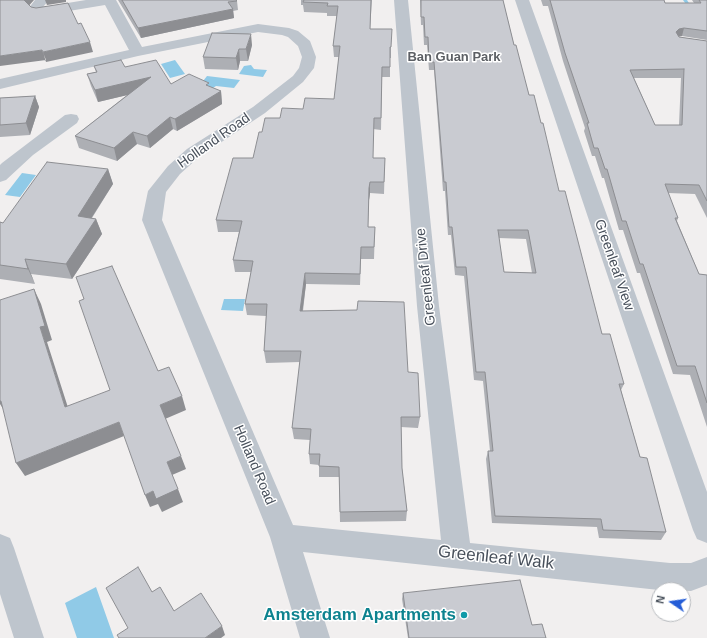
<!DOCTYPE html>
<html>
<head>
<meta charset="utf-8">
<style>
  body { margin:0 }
  #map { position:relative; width:707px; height:638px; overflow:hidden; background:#f1efef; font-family:Arial,sans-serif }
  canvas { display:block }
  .north { position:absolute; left:651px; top:582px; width:40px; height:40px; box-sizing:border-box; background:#fff; border:1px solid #b6b9bd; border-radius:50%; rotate:283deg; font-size:11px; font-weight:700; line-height:16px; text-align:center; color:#48505b }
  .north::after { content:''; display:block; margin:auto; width:14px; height:18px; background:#245dd7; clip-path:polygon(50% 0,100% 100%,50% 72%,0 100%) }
</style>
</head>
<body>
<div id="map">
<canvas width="707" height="638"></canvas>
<div class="north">N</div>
</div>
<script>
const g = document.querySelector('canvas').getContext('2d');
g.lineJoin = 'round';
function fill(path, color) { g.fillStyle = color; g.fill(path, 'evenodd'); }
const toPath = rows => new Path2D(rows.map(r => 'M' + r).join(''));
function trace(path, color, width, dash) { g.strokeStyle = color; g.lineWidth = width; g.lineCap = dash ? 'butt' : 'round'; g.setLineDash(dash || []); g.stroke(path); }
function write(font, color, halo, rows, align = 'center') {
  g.font = font + ' Arial,sans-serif'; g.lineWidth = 3; g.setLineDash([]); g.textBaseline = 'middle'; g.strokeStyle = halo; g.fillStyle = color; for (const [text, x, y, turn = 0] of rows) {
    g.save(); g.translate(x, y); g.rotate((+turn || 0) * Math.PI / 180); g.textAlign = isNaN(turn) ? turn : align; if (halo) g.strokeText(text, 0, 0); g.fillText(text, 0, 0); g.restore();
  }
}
const water = toPath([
  [175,60,185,74,170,78,161,64],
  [251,65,254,69,267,70,263,77,239,74,244,66],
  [207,76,240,80,234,88,216,86,210,90,200,85],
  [22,173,36,175,20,197,5,195],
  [224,299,245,299,243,311,221,310],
  [96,587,114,638,77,638,65,603]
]);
const stream = toPath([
  [683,0,687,0,692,8,691,9,687,9,686,8,688,7,683,0]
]);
const minor = toPath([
  [35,0,49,0,43,7,86,0,116,0,142,47,258,24,289,28,298,31,310,41,316,57,314,68,303,82,265,113,199,157,180,174,166,192,162,220,293,525,441,540,417,306,394,0,408,0,439,306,470,543,670,563,691,563,707,557,707,585,691,591,659,590,303,552,330,638,300,638,270,537,142,220,148,191,168,166,187,149,253,107,293,76,299,68,302,57,298,46,288,37,282,35,258,32,138,56,0,89,0,79,129,50,105,5,39,16,34,15,28,9,35,0],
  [515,0,529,0,707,492,707,543,697,539,693,530,515,0],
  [71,114,77,115,79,119,77,123,33,155,6,180,0,182,0,165,2,163,65,115,71,114],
  [0,534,10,538,14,548,44,638,14,638,0,594,0,534]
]);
const wall = toPath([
  [118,0,236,0,237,1,238,10,233,11,234,18,141,38],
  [301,0,372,0,370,29,391,47,391,58,390,58,390,77,382,77,381,130,373,129,373,158,385,158,384,194,370,193,369,200,368,227,375,227,374,259,361,259,360,285,306,284,303,311,408,372,420,417,418,428,401,427,402,468,407,511,406,521,340,522,339,477,319,477,319,465,310,464,309,454,310,440,294,439,292,428,300,362,266,363,264,351,266,316,247,315,245,304,251,272,235,272,233,260,239,232,218,232,216,220,253,158,262,132,280,118,303,109,334,99,339,57,334,57,333,46,337,16,327,16,327,13,304,12,303,5,301,5],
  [420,0,503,0,514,45,602,334,624,384,621,390,640,457,666,532,661,540,599,538,597,527,492,523,486,459,488,451,490,451,483,381,474,380,464,276,455,275,451,235,448,235,445,191,443,191,434,70,429,70,427,45,424,45,423,25,421,25],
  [499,238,526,239,532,273,504,272],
  [541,0,664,0,665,3,694,3,692,0,707,0,707,40,682,36,678,36,679,37,707,41,707,218,695,194,668,193,678,218,677,221,699,274,707,275,707,427,690,375,673,374,640,273,637,273,623,230,619,230,604,178,602,178,595,156,592,156,584,131,585,128,563,61,548,6,543,6],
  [634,78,681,78,679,125,655,125],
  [252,45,248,61,240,61,238,70,205,69,203,57],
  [94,66,125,67,171,84,210,87,221,91,222,104,177,131,173,129,150,148,137,144,117,161,79,148,75,136,127,95,98,102,91,86,87,74,96,72],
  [35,96,39,107,30,135,0,137,0,98],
  [108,169,113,184,92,218,96,219,102,234,72,279,31,274,35,284,0,279,0,222,3,223],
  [403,593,532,625,546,638,408,638,402,599]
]);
const shadedWall = toPath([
  [23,0,34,0,26,9],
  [45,0,66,0,66,2,47,5],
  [233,9,234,18,141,38,138,28],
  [684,28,682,36,677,37,676,32,679,29],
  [251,34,252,45,248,61,246,49],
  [90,42,93,52,46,62,43,52],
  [239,49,240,61,238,70,236,58],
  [42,50,46,60,0,66,0,56],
  [151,77,153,89,98,102,95,90],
  [221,91,222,104,177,131,175,119],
  [35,96,39,107,30,135,26,123],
  [170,117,173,129,150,148,147,136],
  [133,132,137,144,117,161,114,148],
  [108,169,113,184,83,231,78,216],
  [370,182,370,193,369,200,369,188],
  [96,219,102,234,72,279,66,264],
  [25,259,35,284,28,269],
  [305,273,306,284,301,322,300,311],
  [34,289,41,304,52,340,47,342,72,420,65,407,40,327],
  [182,396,186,410,165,419,160,405],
  [0,401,1,401,7,415,0,404],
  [119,422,124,436,25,476,16,463],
  [181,456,186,469,172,475,167,462],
  [178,489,183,502,162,512,158,504,150,507,145,495,153,491],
  [222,626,225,635,221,638,205,638]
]);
const building = toPath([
  [0,0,24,0,31,7,36,8,68,3,78,24,81,23,90,42,43,52,42,50,0,56,0,0],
  [122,0,236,0,237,1,228,2,233,9,138,28,122,0],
  [304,0,371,0,370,29,392,29,391,47,390,47,390,67,382,67,381,118,374,118,373,158,385,158,384,182,370,182,369,188,368,227,375,227,374,247,361,247,360,274,305,273,300,311,357,310,358,301,404,302,408,372,418,373,420,417,401,417,402,468,407,511,340,512,339,467,319,466,320,454,309,454,311,429,292,428,301,351,264,351,267,304,245,304,253,261,233,260,242,221,216,220,233,158,253,158,259,132,262,132,265,118,280,118,282,108,303,109,305,98,334,99,340,46,333,46,338,6,327,6,328,3,303,2,304,0],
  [421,0,503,0,514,45,516,45,529,95,534,95,541,123,543,123,559,191,565,191,602,334,610,334,624,384,619,384,640,457,647,458,666,532,603,530,601,519,495,516,488,451,493,451,485,372,476,372,466,267,456,267,452,227,449,227,446,182,444,182,434,62,429,62,428,37,425,37,424,17,421,17,421,0],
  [498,230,528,230,536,273,504,272,498,230],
  [550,0,664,0,665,3,701,3,699,0,707,0,707,31,684,28,679,29,676,32,679,37,707,41,707,201,699,185,665,184,678,218,675,218,699,274,707,275,707,403,695,366,677,366,643,264,640,264,626,221,622,221,607,169,605,169,598,148,594,148,587,123,589,123,565,53,550,0],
  [684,69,682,125,655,125,630,70,684,69],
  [212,33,251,34,246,49,239,49,236,58,203,57,212,33],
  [121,60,125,67,156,60,171,84,189,74,209,83,206,85,221,91,175,119,170,117,147,136,133,132,114,148,75,136,151,77,95,90,87,74,97,72,94,66,121,60],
  [35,96,26,123,0,125,0,98,35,96],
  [47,162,108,169,78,216,96,219,66,264,25,259,28,269,0,265,0,222,3,223,47,162],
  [112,266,158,371,169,367,182,396,160,405,181,456,167,462,178,489,156,499,153,491,145,495,119,422,16,463,1,401,0,401,0,300,34,289,45,326,40,327,65,407,110,390,79,301,84,299,76,277,112,266],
  [138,567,152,592,160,587,174,611,201,593,222,626,205,638,119,638,117,635,128,628,106,588,138,567],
  [520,580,532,625,542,624,546,638,409,638,403,593,520,580]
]);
const markers = [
  [464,615,4,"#0f9aa8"]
];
const farNeighbourhoodnames = [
  ["Ban Guan Park",454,57]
];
const streetNames = [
  ["Holland Road",214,141,-35],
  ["Greenleaf View",614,265,71],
  ["Greenleaf Drive",426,277,-96],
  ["Holland Road",254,465,67]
];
const nearStreetnames = [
  ["Greenleaf Walk",496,558,6]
];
const nearCulturenames = [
  ["Amsterdam Apartments",456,615]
];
fill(water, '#90cae7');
fill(stream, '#90cae7');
fill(minor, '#bec5cd');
fill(wall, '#adafb4');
fill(shadedWall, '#8d8e92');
fill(building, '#c9cbd1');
trace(building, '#8d8e92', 1);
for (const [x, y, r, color] of markers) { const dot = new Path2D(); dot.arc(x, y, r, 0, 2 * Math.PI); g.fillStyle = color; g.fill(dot); trace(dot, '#fff', 1.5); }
write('bold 13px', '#5c5f64', '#fff', farNeighbourhoodnames);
write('14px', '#48505b', '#fff', streetNames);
write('17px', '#48505b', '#fff', nearStreetnames);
write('bold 17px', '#0d838f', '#fff', nearCulturenames, 'right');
</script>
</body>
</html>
